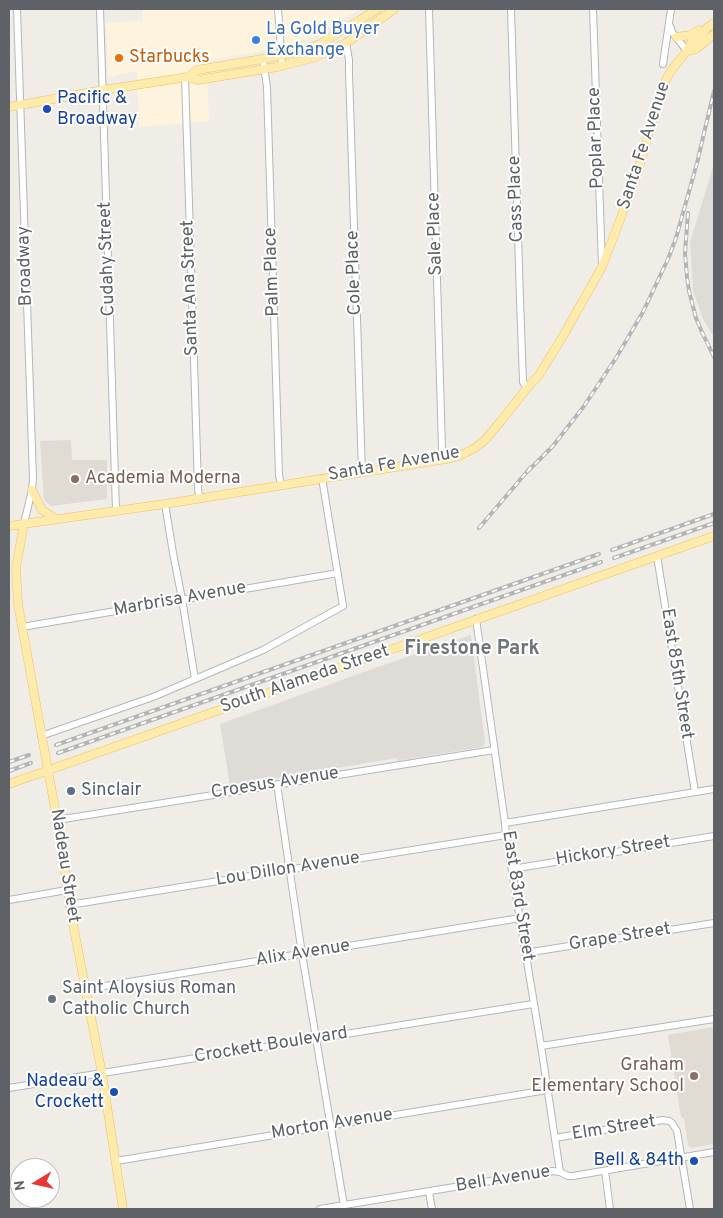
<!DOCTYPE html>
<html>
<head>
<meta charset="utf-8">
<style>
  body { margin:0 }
  #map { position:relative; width:723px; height:1218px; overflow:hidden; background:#f0ede6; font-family:Overpass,sans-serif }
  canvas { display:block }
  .frame { position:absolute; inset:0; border:10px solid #5e6266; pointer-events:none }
  .north { position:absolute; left:10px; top:1158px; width:50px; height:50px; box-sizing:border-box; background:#fff; border:1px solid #bfc0c2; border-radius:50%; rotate:261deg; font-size:14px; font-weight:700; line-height:20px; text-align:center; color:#5e6266 }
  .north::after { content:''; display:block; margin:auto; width:18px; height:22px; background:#ea3532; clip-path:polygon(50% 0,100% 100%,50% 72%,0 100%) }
</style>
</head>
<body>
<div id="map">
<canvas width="723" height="1218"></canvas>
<div class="frame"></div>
<div class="north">N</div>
</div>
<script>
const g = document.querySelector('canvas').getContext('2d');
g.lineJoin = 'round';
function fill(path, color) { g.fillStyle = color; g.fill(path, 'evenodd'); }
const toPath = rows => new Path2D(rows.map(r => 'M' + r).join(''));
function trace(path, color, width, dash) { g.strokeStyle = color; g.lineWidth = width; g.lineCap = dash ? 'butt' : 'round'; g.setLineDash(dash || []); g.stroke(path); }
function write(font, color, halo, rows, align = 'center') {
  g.font = font + ' Overpass,sans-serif'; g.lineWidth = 4; g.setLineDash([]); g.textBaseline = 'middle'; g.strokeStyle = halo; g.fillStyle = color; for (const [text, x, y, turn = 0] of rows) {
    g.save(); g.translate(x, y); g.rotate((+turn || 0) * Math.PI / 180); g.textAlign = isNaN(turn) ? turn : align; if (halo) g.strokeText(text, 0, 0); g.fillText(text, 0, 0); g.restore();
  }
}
const commercial = toPath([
  [142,9,360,9,310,39,269,50,207,60,209,121,139,127,137,71,108,77,106,23,143,21]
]);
const industrial = toPath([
  [714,164,714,337,703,319,693,291,690,242],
  [471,635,485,742,483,747,402,760,398,762,397,758,230,786,220,724,372,669]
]);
const education = toPath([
  [71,440,72,460,107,460,107,499,51,506,44,500,40,441],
  [714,1027,714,1144,691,1148,688,1145,684,1119,681,1117,668,1035]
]);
const minor = toPath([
  [17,9,33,478,32,490,24,523],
  [100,9,116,510],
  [278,9,282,66],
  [429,9,442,448,444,459],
  [511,9,520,299,523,382,527,388],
  [593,9,602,266],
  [670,26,672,32,687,51],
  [346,43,349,60,349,73,362,472],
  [263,60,267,87,279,475,281,485],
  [663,64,671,9],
  [185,77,198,487,199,498],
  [165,504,173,553,182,599,195,679],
  [657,556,695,792],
  [476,619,505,823,506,835,541,1046,560,1172],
  [22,627,338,573],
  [41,736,153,697,263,650,343,606,322,478],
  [277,784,302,954,344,1206],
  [57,820,494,750],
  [505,823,714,789],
  [512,869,714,836],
  [9,900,67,890],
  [69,905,506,835],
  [525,953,714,923],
  [86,989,520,918],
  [541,1046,714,1019],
  [9,1088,533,1004],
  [555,1138,663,1120,669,1121,672,1123,677,1131,690,1209],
  [116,1161,547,1090],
  [605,1171,610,1209],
  [429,1192,432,1209],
  [320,1209,552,1171,560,1172,568,1176,573,1176,714,1152]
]);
const major = toPath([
  [676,37,691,35,699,30],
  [687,51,696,49,714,34],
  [188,77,198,80,277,67,313,58,346,43,368,28,394,9],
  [9,107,103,90,188,77,197,70,280,56,310,48,320,44,360,20,377,9],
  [32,490,42,510,56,519],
  [24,523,16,568,18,604,57,820,73,924,102,1074,123,1209],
  [9,526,165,504,452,458,459,456,475,448,485,440,501,421,527,388,539,375,563,336,602,267,636,178,659,97,667,78,673,68,687,51,691,43,703,33,708,27,714,23],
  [9,784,714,536]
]);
const rail = toPath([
  [688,213,685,253,687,277,689,291,696,318,701,330,714,357],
  [527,472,553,446,584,406,616,358,643,312,668,259,676,238,697,163,714,91],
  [479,528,531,467],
  [612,550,714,514],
  [614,558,714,523],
  [56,745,599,554],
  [58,753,601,562],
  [9,762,29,755],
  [9,771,31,763]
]);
const markers = [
  [256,40,5,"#3f7fe0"],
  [119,58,5,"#e8710a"],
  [47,109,5,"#1a4fb4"],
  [75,479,5,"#8d6e63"],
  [71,791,5,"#5c6f8a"],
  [52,999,5,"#6b7280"],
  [694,1076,5,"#8d6e63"],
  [114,1092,5,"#1a4fb4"],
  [694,1161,5,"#1a4fb4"]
];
const shopNames = [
  ["La Gold Buyer",266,30],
  ["Exchange",266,51]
];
const foodNames = [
  ["Starbucks",129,58]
];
const transitNames = [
  ["Pacific &",57,99,"left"],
  ["Broadway",57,120,"left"],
  ["Nadeau &",104,1082],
  ["Crockett",104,1103],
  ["Bell & 84th",684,1161]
];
const streetNames = [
  ["Poplar Place",597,138,-92],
  ["Santa Fe Avenue",645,146,-72],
  ["Cass Place",517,199,-92],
  ["Sale Place",436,234,-92],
  ["Cudahy Street",108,259,-92],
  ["Broadway",26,266,-92],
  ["Palm Place",273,272,-92],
  ["Cole Place",355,273,-92],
  ["Santa Ana Street",191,288,-92],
  ["Santa Fe Avenue",394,465,-10],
  ["Marbrisa Avenue",180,600,-10],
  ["East 85th Street",676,674,81],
  ["South Alameda Street",305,680,-19],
  ["Croesus Avenue",275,784,-9],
  ["Hickory Street",613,852,-9],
  ["Nadeau Street",64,866,81],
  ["Lou Dillon Avenue",288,870,-9],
  ["East 83rd Street",517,896,81],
  ["Grape Street",620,938,-9],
  ["Alix Avenue",303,954,-9],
  ["Crockett Boulevard",271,1046,-9],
  ["Morton Avenue",332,1125,-9],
  ["Elm Street",614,1129,-9],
  ["Bell Avenue",503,1180,-9]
];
const educationNames = [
  ["Academia Moderna",85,479],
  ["Graham",684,1066,"right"],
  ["Elementary School",684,1087,"right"]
];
const serviceNames = [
  ["Sinclair",81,791]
];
const worshipNames = [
  ["Saint Aloysius Roman",62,989],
  ["Catholic Church",62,1010]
];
const quarterNames = [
  ["Firestone Park",472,650]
];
fill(commercial, '#fef4dd');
fill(industrial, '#dfdcd8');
fill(education, '#e0dcd4');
trace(minor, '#b3b7bb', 8);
trace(major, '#f2bf5d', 9);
trace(minor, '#fff', 6);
trace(major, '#ffecac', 8);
trace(rail, '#b4b5b6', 4);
trace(rail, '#fff', 2, [5.5]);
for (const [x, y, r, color] of markers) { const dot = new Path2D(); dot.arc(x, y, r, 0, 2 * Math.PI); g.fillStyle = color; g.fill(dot); trace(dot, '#fff', 2); }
write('18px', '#366cbe', '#fff', shopNames, 'left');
write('18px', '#c56008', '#fff', foodNames, 'left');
write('18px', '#164399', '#fff', transitNames, 'right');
write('18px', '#5e6266', '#fff', streetNames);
write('18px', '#785e54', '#fff', educationNames, 'left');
write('18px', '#4e5e75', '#fff', serviceNames, 'left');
write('18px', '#5b616d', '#fff', worshipNames, 'left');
write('bold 20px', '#6e7478', '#fff', quarterNames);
</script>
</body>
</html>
